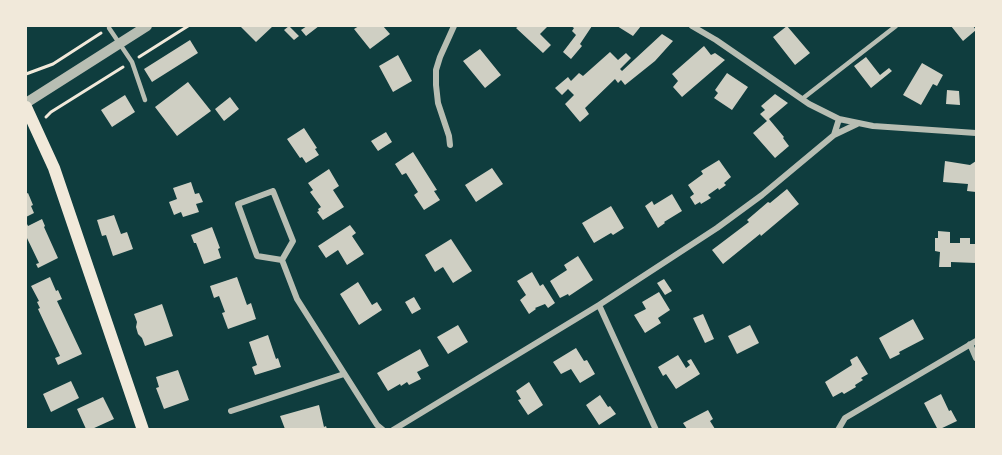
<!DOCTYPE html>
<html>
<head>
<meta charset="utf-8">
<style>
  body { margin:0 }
  #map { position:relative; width:1002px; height:455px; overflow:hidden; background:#0f3d3e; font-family:Signika,sans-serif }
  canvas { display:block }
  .frame { position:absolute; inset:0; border:27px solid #f1e9da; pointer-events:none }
</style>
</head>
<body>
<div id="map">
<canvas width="1002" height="455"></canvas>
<div class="frame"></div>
</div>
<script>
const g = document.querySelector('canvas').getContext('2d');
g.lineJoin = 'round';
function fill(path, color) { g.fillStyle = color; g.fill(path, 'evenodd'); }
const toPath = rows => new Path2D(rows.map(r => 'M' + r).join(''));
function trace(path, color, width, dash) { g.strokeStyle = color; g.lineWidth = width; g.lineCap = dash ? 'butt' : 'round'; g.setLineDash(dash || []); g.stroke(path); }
const building = toPath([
  [240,26,273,26,256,42],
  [289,26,299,36,294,40,284,30],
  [307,26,319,26,306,36,301,30],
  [359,26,383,26,390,34,370,49,354,29],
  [519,26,548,26,540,34,551,45,543,53,516,28],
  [571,26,592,26,580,44,582,46,571,59,563,52,576,35,572,31,574,28],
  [617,26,641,26,633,36],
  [787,26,810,53,795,65,773,37],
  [951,26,973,26,976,30,963,41],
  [662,34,673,41,655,61,625,85,621,80,618,83,615,79,585,108,589,114,580,122,565,104,574,95,568,89,562,95,555,88,568,77,571,81,579,73,583,76,610,52,618,60,626,53,631,58,620,69,622,71],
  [190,40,198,53,152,82,144,69],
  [704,46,711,55,715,53,725,60,682,97,673,87,678,81,672,74],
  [480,49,501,75,485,88,463,61],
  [398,55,412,81,393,92,379,66],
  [866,57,880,75,889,68,892,71,871,88,854,66],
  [922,63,943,75,937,86,933,84,921,105,903,95],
  [727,73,748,87,732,110,714,98,718,93,715,90],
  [188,82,211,111,177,136,155,107],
  [947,90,959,91,960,105,946,104],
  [775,94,788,103,769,119,784,137,783,138,789,146,775,158,753,133,767,121,760,114,765,110,761,106],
  [125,95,135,112,112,127,101,110],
  [230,97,239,109,224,121,215,109],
  [304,128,317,148,315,149,319,155,306,163,302,157,300,158,287,139],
  [386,132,392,142,378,151,371,141],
  [413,152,437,190,434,191,440,200,424,210,414,195,418,192,406,173,402,175,395,164],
  [719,160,731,177,724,183,726,185,719,190,718,188,708,195,711,198,701,204,700,202,695,205,690,197,694,194,688,185,703,174,701,171],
  [945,161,970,165,976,161,976,192,967,191,968,184,943,182],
  [492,168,503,184,476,202,465,185],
  [329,169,339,186,333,190,344,207,323,220,317,212,319,211,318,209,321,207,310,192,313,190,308,183],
  [191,182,195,194,199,193,203,202,196,204,199,212,183,217,181,212,174,215,169,202,177,199,173,188],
  [787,189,799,204,761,236,760,234,723,264,712,250,749,222,747,220,768,202,770,203],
  [28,193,33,205,31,206,34,213,26,217,26,194],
  [672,194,682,211,664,222,665,223,658,228,645,206,652,201,654,205],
  [611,206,624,228,613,235,611,233,594,243,582,223],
  [114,215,121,234,127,232,133,249,113,256,106,235,102,236,97,220],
  [42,219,45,226,44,227,58,258,38,268,36,264,39,263,26,236,26,222,28,226],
  [350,225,356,233,352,236,364,254,347,265,338,250,326,258,318,246],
  [212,227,220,248,218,249,221,258,204,264,196,243,194,243,191,235],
  [938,231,950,232,950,243,960,243,960,238,970,238,970,244,976,244,976,263,951,262,951,267,939,267,940,252,935,251,935,238,938,238],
  [451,239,472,271,453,283,443,267,435,272,425,255],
  [578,256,593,280,569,296,568,294,560,298,550,281,567,270,564,265],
  [532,272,540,286,543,284,555,303,548,308,545,304,535,308,536,309,529,314,520,300,526,295,517,281],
  [50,277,56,291,58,290,62,299,57,301,82,354,58,365,55,358,60,356,38,309,40,308,37,302,39,301,31,286],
  [237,277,247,305,251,303,256,319,228,329,222,313,225,312,219,296,214,298,210,286],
  [664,279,672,291,665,295,657,283],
  [358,282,372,305,377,302,382,310,359,325,340,294],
  [659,292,670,310,658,318,661,323,645,333,634,315,646,309,642,302],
  [414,297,421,309,412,314,405,302],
  [162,304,173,336,145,346,142,338,138,334,136,327,137,322,134,314],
  [703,314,714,339,705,343,693,318],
  [913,319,924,339,899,352,900,354,890,359,879,338],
  [458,325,468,342,448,354,437,337],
  [750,325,759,343,737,354,728,336],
  [268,335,276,359,278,358,281,367,255,375,252,367,257,365,249,342],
  [576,348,584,361,587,360,595,374,580,383,571,369,561,374,553,362],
  [420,349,429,366,417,372,421,379,409,385,407,382,401,386,400,384,388,391,377,373],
  [678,355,686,368,690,365,687,361,691,359,700,374,676,389,666,374,663,376,658,367],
  [857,356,868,374,861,378,863,380,855,385,856,387,844,394,842,392,833,397,825,382,852,365,850,360],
  [178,370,189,400,164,409,156,388,159,387,156,377],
  [71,381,79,398,51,412,43,394],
  [529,382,543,405,528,415,518,400,521,399,516,391],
  [941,394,949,411,951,410,957,421,938,430,924,403],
  [600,395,608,407,610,406,616,414,599,425,586,405],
  [103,397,114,419,92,429,86,429,77,409],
  [319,405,324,427,326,426,327,429,304,429,304,428,285,429,280,416],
  [708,410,713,419,710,421,715,429,687,429,683,423]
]);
const path = toPath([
  [139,57,188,26],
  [26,74,53,64,101,33],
  [46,117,51,112,123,67]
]);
const service = toPath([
  [109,28,132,62,145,100],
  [802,99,896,26]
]);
const minor = toPath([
  [692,26,716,40,809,104,839,119,873,126,976,133],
  [834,135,857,124],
  [450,145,449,136,438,103,436,85,436,70,440,57,454,26],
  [273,191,293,241,282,260,257,256,238,204,273,191],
  [282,260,297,299,377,425,383,430],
  [599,305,656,430],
  [970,344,976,358],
  [231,411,344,374],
  [393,430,599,305,717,228,762,195,834,135,839,119],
  [838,430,845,418,976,341]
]);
const tertiary = toPath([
  [26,103,147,26]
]);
const secondary = toPath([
  [26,107,54,168,143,430]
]);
fill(building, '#cfcfc3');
trace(path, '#f1e9da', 3);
trace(service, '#b8beb3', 4.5);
trace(minor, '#b8beb3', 6);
trace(tertiary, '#b8beb3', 10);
trace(secondary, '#f1e9da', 12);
</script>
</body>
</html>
